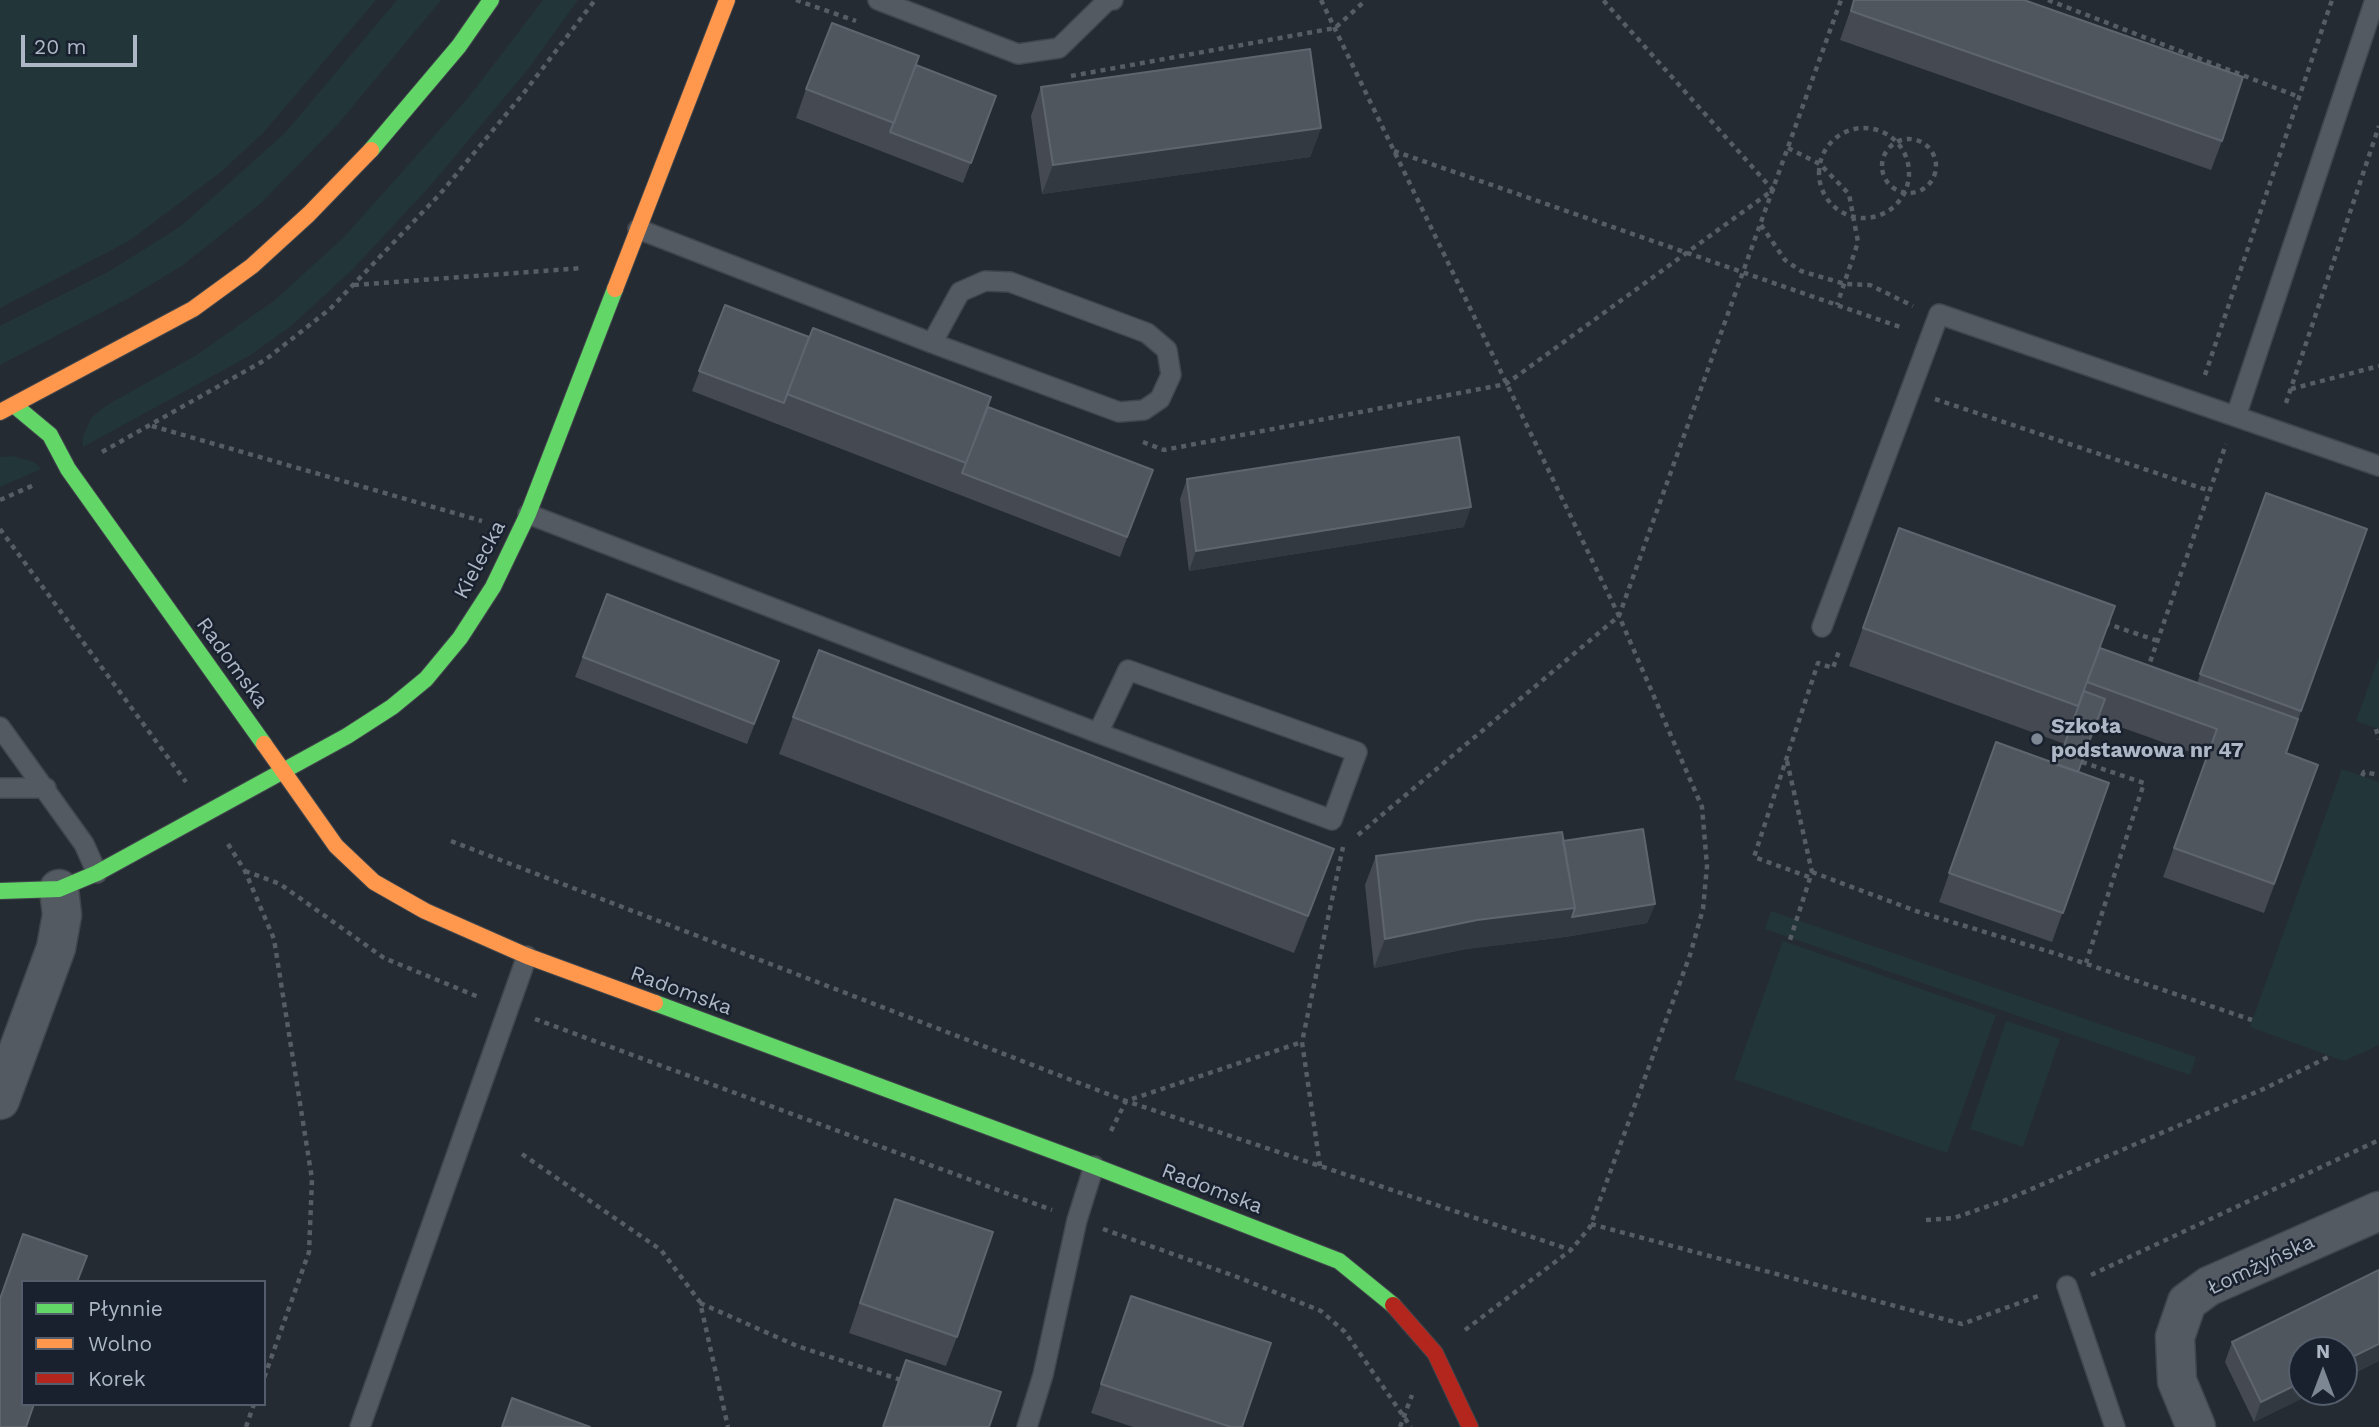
<!DOCTYPE html>
<html>
<head>
<meta charset="utf-8">
<style>
  body { margin:0 }
  #map { position:relative; width:2379px; height:1427px; overflow:hidden; background:#252b33; font-family:"Work Sans",sans-serif }
  canvas { display:block }
  .legend { position:absolute; left:21px; top:1280px; width:245px; height:126px; box-sizing:border-box; background:#19212e; border:2px solid #545d6b; margin:0; padding:9px 12px; list-style:none; font-size:21px; color:#adb7c6 }
  .legend li { display:flex; align-items:center; gap:14px; height:35px }
  .legend b { width:35px; border:2px solid #545d6b }
  .north { position:absolute; left:2288px; top:1336px; width:70px; height:70px; box-sizing:border-box; background:#19212e; border:2px solid #545d6b; border-radius:50%; rotate:0deg; font-size:19px; font-weight:700; line-height:28px; text-align:center; color:#adb7c6 }
  .north::after { content:''; display:block; margin:auto; width:24px; height:32px; background:#7d8693; clip-path:polygon(50% 0,100% 100%,50% 72%,0 100%) }
  .scale { position:absolute; left:21px; top:35px; width:116px; height:32px; box-sizing:border-box; border:4px solid #adb7c6; border-top:0; padding-left:9px; font-size:21px; line-height:24px; white-space:nowrap; color:#adb7c6; -webkit-text-stroke:5px #19212e; paint-order:stroke }
</style>
</head>
<body>
<div id="map">
<canvas width="2379" height="1427"></canvas>
<ul class="legend">
<li><b style="height:9px;background:#63d668"></b>Płynnie</li>
<li><b style="height:9px;background:#ff974d"></b>Wolno</li>
<li><b style="height:9px;background:#b3261e"></b>Korek</li>
</ul>
<div class="north">N</div>
<div class="scale">20 m</div>
</div>
<script>
const g = document.querySelector('canvas').getContext('2d');
g.lineJoin = 'round';
function fill(path, color) { g.fillStyle = color; g.fill(path, 'evenodd'); }
const toPath = rows => new Path2D(rows.map(r => 'M' + r).join(''));
function trace(path, color, width, dash) { g.strokeStyle = color; g.lineWidth = width; g.lineCap = dash ? 'butt' : 'round'; g.setLineDash(dash || []); g.stroke(path); }
function write(font, color, halo, rows, align = 'center') {
  g.font = font + ' "Work Sans",sans-serif'; g.lineWidth = 5; g.setLineDash([]); g.textBaseline = 'middle'; g.strokeStyle = halo; g.fillStyle = color; for (const [text, x, y, turn = 0] of rows) {
    g.save(); g.translate(x, y); g.rotate((+turn || 0) * Math.PI / 180); g.textAlign = isNaN(turn) ? turn : align; if (halo) g.strokeText(text, 0, 0); g.fillText(text, 0, 0); g.restore();
  }
}
const green = toPath([
  [0,0,376,0,264,132,221,172,129,241,0,308],
  [397,0,441,0,338,124,261,203,183,265,131,297,0,365,0,326,108,272,181,226,285,133],
  [543,0,578,0,529,68,430,186,352,270,291,326,249,356,83,447,83,436,92,417,107,405,195,356,275,300,344,237,468,98],
  [12,456,34,462,41,469,0,487,0,457],
  [2379,657,2379,729,2356,721],
  [2342,769,2379,782,2379,1045,2344,1061,2250,1027],
  [1771,911,2196,1057,2190,1075,1765,929],
  [1783,941,1996,1015,1947,1153,1734,1079],
  [2006,1021,2060,1039,2023,1147,1970,1129]
]);
const path = toPath([
  [796,0,856,21],
  [1321,0,1619,616,1358,835],
  [2048,0,2299,97],
  [1071,76,1335,28,1366,0],
  '1819 173a45 45 0 1 1 90 0a45 45 0 1 1-90 0Z',
  '1882 166a27 27 0 1 1 54 0a27 27 0 1 1-54 0Z',
  [1788,148,1820,164,1849,194,1858,242,1837,305],
  [1394,151,1903,328],
  [1761,225,1785,260,1801,271,1845,284,1870,285,1913,306],
  [354,285,583,268],
  [2205,375,2332,0],
  [2291,389,2379,366],
  [1935,399,2210,491],
  [2286,403,2379,126],
  [152,426,482,521],
  [1143,442,1164,450,1506,384,1773,190,1603,0],
  [102,452,265,360,330,309,440,194,523,94,595,0],
  [0,500,34,485],
  [0,529,186,782],
  [2105,623,2158,641],
  [2147,671,2226,444],
  [2376,729,2379,739],
  [1787,761,1812,872,1789,943],
  [2082,762,2144,783,2086,963],
  [2362,776,2364,772,2379,775],
  [451,841,1126,1101,1571,1250],
  [228,844,245,871,274,939,312,1179,309,1252,264,1378],
  [245,871,280,884,384,958,481,998],
  [1812,872,1916,911,2057,954,2252,1020],
  [1809,877,1754,857,1818,663,1833,668,1839,651],
  [535,1019,1052,1210],
  [1111,1131,1126,1101,1302,1042],
  [522,1154,661,1250,700,1302,728,1427],
  [1320,1166,1302,1042,1343,847],
  [1926,1220,1954,1218,2006,1200,2268,1087,2330,1056],
  [1591,1224,1962,1324,2041,1295],
  [1103,1229,1240,1278,1321,1311,1345,1332,1411,1427],
  [2091,1275,2379,1140],
  [700,1303,797,1346,904,1381],
  [1465,1330,1571,1250,1590,1227,1690,955,1703,909,1707,866,1702,807,1619,616,1841,0],
  [246,1427,254,1404],
  [1400,1427,1412,1395]
]);
const lane = toPath([
  [878,0,1018,54,1059,48,1107,1,1113,0],
  [638,229,932,343,1119,412,1144,410,1160,399,1171,375,1167,350,1147,333,1010,282,985,281,960,292,932,343],
  [2236,416,2375,0],
  [528,514,1098,733,1332,820,1357,752,1128,670,1098,733],
  [1822,627,1939,314,2379,466],
  [0,727,84,844,97,873],
  [0,788,46,788],
  [2067,1286,2115,1427],
  [360,1427,527,956],
  [1027,1427,1043,1375,1077,1220,1094,1166]
]);
const street = toPath([
  [0,1100,56,948,62,915,59,889],
  [2196,1427,2177,1381,2175,1337,2187,1302,2209,1286,2379,1211]
]);
const fast = toPath([
  [371,150,459,46,491,0],
  [14,405,50,435,68,469,264,744],
  [0,891,59,889,97,873,347,736,392,707,426,679,460,638,493,587,528,514,615,289],
  [655,1003,1094,1166,1339,1261,1393,1305]
]);
const slow = toPath([
  [615,289,727,0],
  [0,412,193,309,252,266,309,214,371,150],
  [264,744,336,846,374,882,425,911,527,956,655,1003]
]);
const jam = toPath([
  [1393,1305,1435,1353,1470,1427]
]);
const wall = toPath([
  [1854,0,2222,141,2211,170,1840,40],
  [916,65,996,96,963,183,796,118,806,89],
  [1041,87,1321,128,1310,157,1042,194,1031,116],
  [725,305,1153,470,1120,557,692,391],
  [1187,479,1464,527,1189,571,1180,499],
  [2266,493,2367,529,2286,753,2318,765,2264,913,2163,877,2207,758,2098,719,2078,772,2109,783,2052,942,1939,902,1996,742,2057,765,2065,744,1849,666,1899,528,2100,648,2197,683],
  [607,594,779,661,747,744,575,677],
  [793,717,1320,887,1294,953,779,754],
  [1563,841,1655,904,1647,923,1565,937,1466,949,1374,968,1365,885,1376,856],
  [895,1199,957,1337,946,1366,849,1333],
  [2379,1270,2379,1361,2344,1378,2344,1350,2302,1392,2315,1392,2254,1422,2225,1362,2232,1342],
  [1131,1296,1242,1427,1133,1427,1091,1413]
]);
const shadedWall = toPath([
  [1321,128,1310,157,1042,194,1053,165],
  [1471,507,1464,527,1189,571,1196,551],
  [1334,849,1320,887,1294,953,1308,916],
  [1655,904,1647,923,1565,937,1466,949,1374,968,1385,939,1477,920,1575,908],
  [2379,1344,2379,1361,2344,1378,2344,1361],
  [2302,1382,2302,1392,2315,1392,2254,1422,2261,1402]
]);
const building = toPath([
  [1854,0,2024,0,2243,77,2222,141,1851,11,1854,0],
  [832,23,919,56,894,123,806,89,832,23],
  [1310,49,1321,128,1053,165,1041,87,1310,49],
  [916,65,996,96,971,163,890,132,916,65],
  [725,305,809,337,784,403,699,371,725,305],
  [813,328,991,397,966,463,787,394,813,328],
  [988,407,1153,470,1127,537,962,473,988,407],
  [1459,437,1471,507,1196,551,1187,479,1459,437],
  [2266,493,2367,529,2301,711,2200,674,2266,493],
  [1899,528,2115,606,2078,706,1863,628,1899,528],
  [607,594,779,661,754,724,583,657,607,594],
  [2100,648,2298,719,2286,753,2318,765,2274,884,2174,848,2217,729,2087,682,2100,648],
  [819,650,1334,849,1308,916,793,717,819,650],
  [2084,691,2105,699,2078,772,2057,765,2084,691],
  [1996,742,2109,783,2063,913,1949,873,1996,742],
  [1643,829,1655,904,1572,917,1575,908,1563,841,1643,829],
  [1562,832,1575,908,1477,920,1385,939,1376,856,1562,832],
  [895,1199,993,1232,957,1337,860,1303,895,1199],
  [23,1234,87,1256,77,1282,23,1282,23,1404,34,1404,26,1427,0,1427,0,1299,23,1234],
  [2379,1270,2379,1344,2344,1361,2344,1350,2302,1350,2302,1382,2261,1402,2232,1342,2379,1270],
  [1131,1296,1271,1343,1242,1427,1231,1427,1101,1384,1131,1296],
  [906,1360,1001,1392,989,1427,883,1427,906,1360],
  [512,1398,590,1427,502,1427,512,1398]
]);
const markers = [
  [2037,739,7,"#7d8693"]
];
const streetNames = [
  ["Kielecka",480,560,-62],
  ["Radomska",232,663,54],
  ["Radomska",681,991,20],
  ["Radomska",1212,1189,21],
  ["Łomżyńska",2261,1265,-25]
];
const poiNames = [
  ["Szkoła",2051,727],
  ["podstawowa nr 47",2051,751]
];
fill(green, '#223539');
trace(lane, '#41464c', 22);
trace(street, '#41464c', 41);
trace(fast, '#41464c', 18);
trace(slow, '#41464c', 18);
trace(jam, '#41464c', 18);
trace(path, '#575d64', 4.5, [5, 5]);
trace(lane, '#545a62', 19);
trace(street, '#545a62', 38);
trace(fast, '#63d668', 16);
trace(slow, '#ff974d', 16);
trace(jam, '#b3261e', 16);
fill(wall, '#454a52');
fill(shadedWall, '#333940');
fill(building, '#50565e');
trace(building, '#5f656e', 2);
for (const [x, y, r, color] of markers) { const dot = new Path2D(); dot.arc(x, y, r, 0, 2 * Math.PI); g.fillStyle = color; g.fill(dot); trace(dot, '#19212e', 2.5); }
write('21px', '#adb7c6', '#19212e', streetNames);
write('bold 21px', '#adb7c6', '#19212e', poiNames, 'left');
</script>
</body>
</html>
